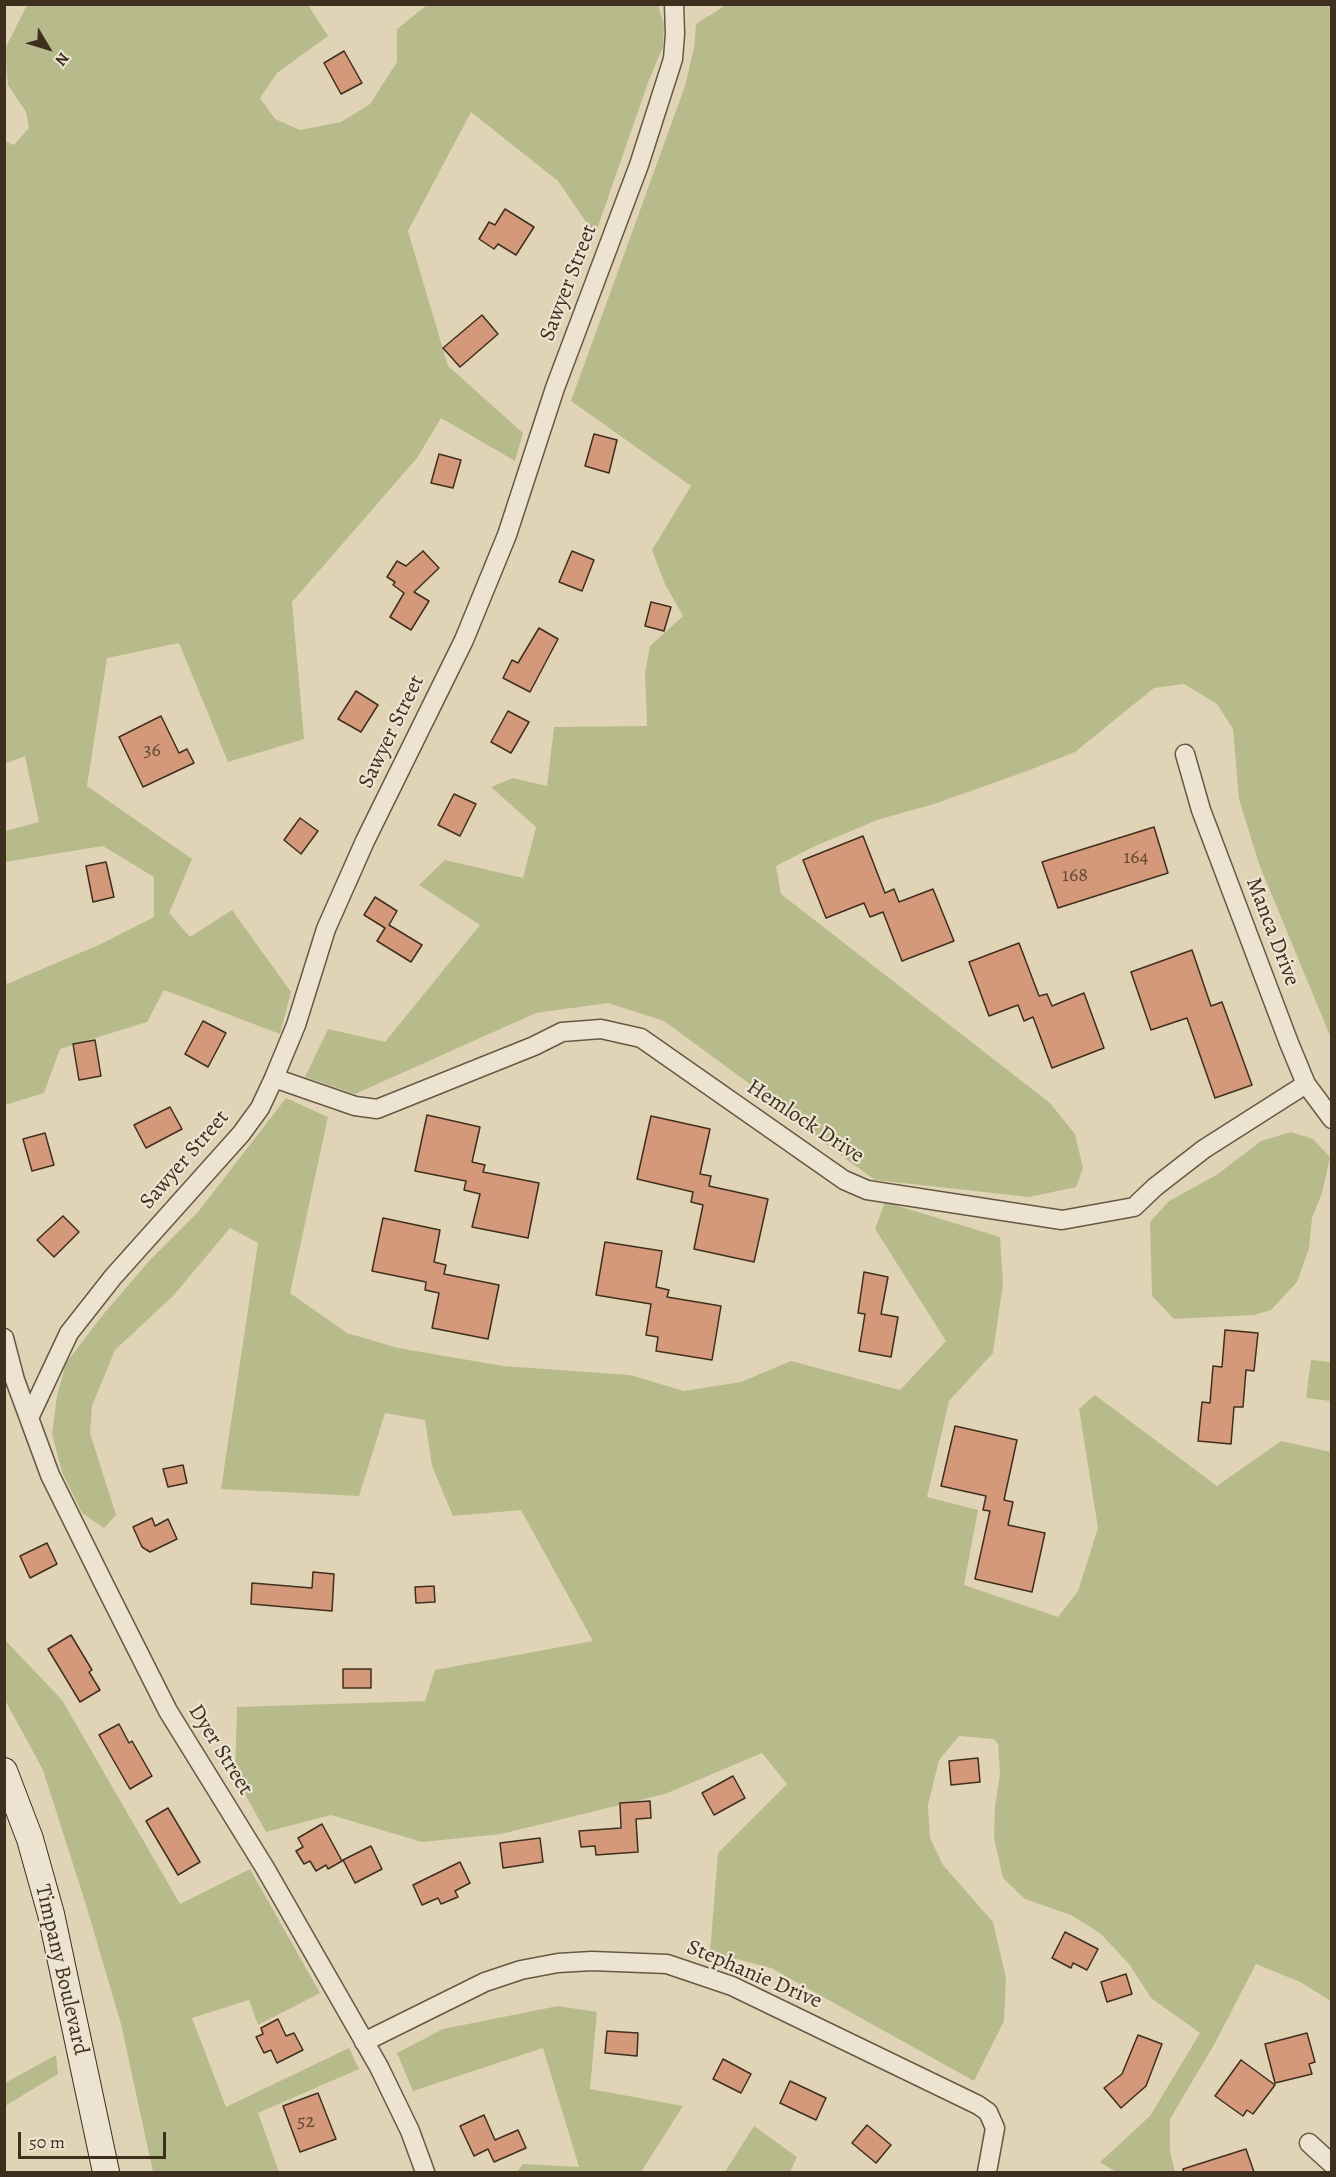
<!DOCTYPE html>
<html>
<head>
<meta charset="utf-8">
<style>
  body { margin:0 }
  #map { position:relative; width:1336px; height:2177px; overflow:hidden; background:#e1d4b6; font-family:Alegreya,serif }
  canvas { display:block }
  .frame { position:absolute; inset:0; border:6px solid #3e2f1e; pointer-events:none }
  .north { position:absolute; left:18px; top:18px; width:60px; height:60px; -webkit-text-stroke:4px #ece3d0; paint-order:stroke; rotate:128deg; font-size:16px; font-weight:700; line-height:24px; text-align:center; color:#3e2f1e }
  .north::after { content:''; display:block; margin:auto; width:21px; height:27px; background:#3e2f1e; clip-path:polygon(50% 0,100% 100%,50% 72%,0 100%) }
  .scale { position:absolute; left:18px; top:2132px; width:148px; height:27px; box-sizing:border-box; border:3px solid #3e2f1e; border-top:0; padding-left:8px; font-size:18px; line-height:21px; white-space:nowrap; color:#3e2f1e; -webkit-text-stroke:4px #ece3d0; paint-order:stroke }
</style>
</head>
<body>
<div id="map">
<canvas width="1336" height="2177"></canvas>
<div class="frame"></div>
<div class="north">N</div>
<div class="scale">50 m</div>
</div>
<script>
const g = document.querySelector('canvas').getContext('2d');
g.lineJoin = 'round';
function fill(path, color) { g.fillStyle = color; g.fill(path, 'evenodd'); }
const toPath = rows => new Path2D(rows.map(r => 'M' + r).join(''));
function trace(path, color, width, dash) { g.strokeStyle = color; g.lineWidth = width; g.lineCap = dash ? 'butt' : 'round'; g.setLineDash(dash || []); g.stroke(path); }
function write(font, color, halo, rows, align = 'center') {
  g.font = font + ' Alegreya,serif'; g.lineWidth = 4.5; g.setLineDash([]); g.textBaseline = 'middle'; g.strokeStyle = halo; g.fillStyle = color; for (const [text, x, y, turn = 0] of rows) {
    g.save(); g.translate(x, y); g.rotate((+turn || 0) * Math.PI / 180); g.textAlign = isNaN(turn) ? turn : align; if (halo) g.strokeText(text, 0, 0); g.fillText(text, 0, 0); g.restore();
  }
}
const green = toPath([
  [728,4,1331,5,1331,1038,1259,864,1239,799,1233,729,1217,704,1184,684,1154,688,1075,752,1027,771,934,804,877,820,813,847,776,866,781,894,1050,1103,1075,1134,1083,1168,1076,1187,1029,1197,875,1180,827,1145,784,1109,664,1021,608,1003,536,1013,355,1094,305,1077,328,1029,385,1042,480,925,419,885,445,860,523,878,536,827,491,787,513,778,547,786,554,727,647,726,645,673,650,646,683,616,665,584,652,550,691,486,571,401,685,86,694,48,696,24],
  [27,5,308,5,328,36,277,73,260,98,275,119,300,130,341,122,370,104,397,62,397,29,427,5,658,5,664,24,663,47,649,80,595,235,558,181,471,112,408,231,448,366,523,433,515,461,441,418,417,458,292,602,304,739,228,762,179,643,107,658,87,786,192,859,169,913,190,937,232,910,291,992,280,1034,164,990,147,1022,60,1049,44,1093,5,1105,4,973,7,984,101,944,154,917,154,877,103,846,5,862,5,831,39,822,25,756,4,764,4,141,14,145,29,128,26,112,8,85,5,49],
  [286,1098,328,1117,290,1293,347,1333,398,1348,503,1366,630,1375,684,1391,741,1382,791,1361,900,1390,946,1341,875,1229,885,1202,1000,1237,1003,1284,993,1353,949,1401,927,1497,978,1510,964,1585,1058,1617,1078,1591,1098,1528,1079,1409,1095,1395,1217,1486,1281,1441,1331,1452,1331,2001,1300,1982,1256,1964,1215,2043,1170,2119,1170,2151,1175,2172,1116,2172,1100,2162,1150,2116,1200,2033,1151,1998,1129,1964,1100,1933,1071,1915,1025,1899,1003,1878,994,1838,995,1807,1000,1773,998,1744,994,1739,959,1736,939,1760,928,1805,930,1838,943,1865,993,1922,1006,1978,1004,2021,974,2081,771,1968,710,1952,718,1853,787,1784,762,1753,665,1794,501,1834,422,1842,331,1815,266,1832,235,1776,237,1707,425,1701,435,1670,593,1641,521,1510,453,1516,432,1466,425,1420,385,1413,359,1496,221,1489,258,1243,230,1228,174,1295,115,1350,92,1406,90,1433,116,1515,104,1528,82,1513,62,1472,52,1434,57,1396,66,1363,102,1316,149,1261,198,1212],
  [1291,1132,1313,1139,1330,1157,1322,1193,1312,1218,1309,1248,1297,1282,1271,1310,1254,1315,1174,1319,1152,1296,1150,1222,1169,1201,1218,1174,1261,1141],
  [1311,1360,1331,1362,1331,1401,1306,1398],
  [4,1639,62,1700,180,1904,250,1869,320,1993,258,2025,249,2000,192,2018,226,2107,349,2048,359,2069,258,2113,279,2172,153,2172,121,2024,86,1905,43,1770,5,1700],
  [558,2006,597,2012,590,2089,683,2106,641,2172,517,2172,523,2164,579,2167,543,2048,413,2091,397,2053,443,2029],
  [56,2055,58,2074,5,2106,5,2083],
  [754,2126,797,2157,790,2172,725,2172]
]);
const building = toPath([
  [344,51,362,83,341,94,324,63,344,51],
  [505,209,534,227,516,255,498,244,494,249,479,239,489,222,495,225,505,209],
  [482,315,498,334,460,367,443,348,482,315],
  [594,434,617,440,609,473,585,466,594,434],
  [439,454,461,460,453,488,431,483,439,454],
  [423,551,439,568,414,592,429,601,411,630,390,617,404,593,393,585,395,582,387,577,397,561,406,566,423,551],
  [572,551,594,560,582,591,559,582,572,551],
  [651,602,671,607,664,631,645,626,651,602],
  [539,628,558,639,530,692,503,678,512,660,518,663,539,628],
  [356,691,378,705,361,732,338,719,356,691],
  [508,711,529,722,511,753,491,742,508,711],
  [161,716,179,753,187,749,194,763,143,787,119,737,161,716],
  [454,794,476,804,460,836,438,825,454,794],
  [300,818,318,831,301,854,284,840,300,818],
  [1154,827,1168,873,1058,908,1042,862,1154,827],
  [863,836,885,893,894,889,899,902,933,889,954,941,902,961,883,912,870,917,864,903,826,918,803,860,863,836],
  [106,862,114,897,93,902,86,866,106,862],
  [375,897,397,911,389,925,422,945,411,962,377,941,385,928,364,915,375,897],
  [1019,943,1039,996,1047,994,1052,1006,1084,993,1104,1048,1052,1068,1033,1017,1024,1021,1018,1005,989,1016,969,962,1019,943],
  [1192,950,1211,1006,1222,1002,1252,1085,1215,1098,1187,1018,1151,1030,1131,972,1192,950],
  [203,1021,226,1033,208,1067,185,1054,203,1021],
  [95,1040,101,1076,79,1080,73,1044,95,1040],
  [170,1107,182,1129,146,1148,134,1125,170,1107],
  [427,1115,480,1127,472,1162,485,1165,483,1172,539,1183,528,1238,472,1227,480,1194,464,1190,466,1181,415,1171,427,1115],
  [651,1116,710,1129,700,1174,711,1176,709,1186,768,1199,754,1262,694,1249,703,1205,691,1202,693,1192,637,1179,651,1116],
  [45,1133,54,1165,32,1171,23,1139,45,1133],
  [63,1216,79,1232,54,1257,37,1240,63,1216],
  [383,1218,440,1230,434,1262,446,1265,444,1274,499,1285,488,1339,432,1328,439,1293,425,1290,426,1282,372,1271,383,1218],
  [605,1242,662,1251,656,1287,669,1290,667,1297,721,1306,712,1360,656,1351,658,1337,646,1335,651,1304,596,1295,605,1242],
  [864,1272,888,1277,881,1314,898,1317,891,1357,859,1351,865,1314,858,1313,864,1272],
  [1225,1330,1258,1333,1254,1371,1246,1370,1243,1407,1234,1407,1231,1444,1198,1441,1202,1402,1210,1403,1213,1366,1222,1367,1225,1330],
  [955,1426,1017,1440,1004,1500,1013,1502,1008,1525,1045,1533,1032,1592,975,1579,990,1511,983,1510,986,1496,941,1486,955,1426],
  [183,1465,187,1483,168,1487,163,1469,183,1465],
  [152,1518,155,1526,168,1519,177,1539,150,1552,142,1547,133,1527,152,1518],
  [47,1543,57,1564,30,1578,20,1556,47,1543],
  [313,1572,334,1574,332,1611,251,1604,252,1583,312,1588,313,1572],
  [434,1586,435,1602,416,1603,415,1587,434,1586],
  [71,1635,92,1670,89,1672,100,1690,80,1702,48,1649,71,1635],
  [343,1669,371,1669,371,1688,343,1688,343,1669],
  [119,1724,129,1743,132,1741,152,1776,130,1789,99,1735,119,1724],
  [978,1758,980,1782,951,1785,949,1761,978,1758],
  [733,1776,745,1798,714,1815,702,1793,733,1776],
  [650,1801,651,1818,636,1819,638,1852,596,1855,595,1846,581,1847,579,1831,621,1828,620,1803,650,1801],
  [168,1808,200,1862,178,1875,146,1821,168,1808],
  [322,1824,342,1861,328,1869,326,1865,316,1871,310,1861,304,1864,296,1851,303,1847,298,1838,322,1824],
  [540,1838,543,1862,503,1868,500,1843,540,1838],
  [371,1846,382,1869,355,1883,343,1860,371,1846],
  [460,1862,470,1883,455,1891,458,1897,441,1904,438,1898,422,1905,413,1885,460,1862],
  [1065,1932,1098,1949,1087,1970,1073,1963,1071,1968,1052,1958,1065,1932],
  [1126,1974,1132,1994,1107,2002,1101,1982,1126,1974],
  [278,2019,286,2036,294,2033,303,2050,277,2063,271,2050,264,2053,256,2037,263,2034,261,2028,278,2019],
  [607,2031,638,2033,637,2056,605,2053,607,2031],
  [1307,2033,1315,2062,1309,2064,1312,2074,1275,2083,1265,2044,1307,2033],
  [1138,2035,1162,2044,1146,2086,1121,2108,1104,2088,1122,2074,1138,2035],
  [723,2059,751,2074,741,2093,713,2079,723,2059],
  [1241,2060,1275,2085,1253,2114,1247,2110,1243,2116,1215,2096,1241,2060],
  [790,2081,826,2098,816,2120,780,2103,790,2081],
  [318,2093,336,2139,300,2152,283,2106,318,2093],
  [484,2115,495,2140,518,2130,526,2148,494,2162,488,2149,474,2156,460,2126,484,2115],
  [867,2125,891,2145,876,2163,852,2143,867,2125],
  [1246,2149,1254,2172,1183,2172,1183,2169,1246,2149]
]);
const minor = toPath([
  [1185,754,1201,810,1289,1043,1306,1084,1332,1119],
  [274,1078,355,1106,377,1109,534,1046,562,1032,601,1029,641,1038,844,1180,867,1190,1062,1220,1134,1207,1155,1187,1204,1149,1306,1084],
  [4,1338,15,1380,50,1475,107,1590,168,1711,265,1868,379,2067,410,2131,425,2172],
  [29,1418,69,1333,113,1277,241,1134,260,1108,274,1078,296,1025,326,929,365,841,464,640,507,535,555,388,639,165,673,59,675,34,674,4],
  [364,2042,485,1982,521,1970,558,1963,592,1961,667,1964,732,1986,978,2105,988,2112,995,2128,987,2172],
  [1309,2143,1332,2164]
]);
const secondary = toPath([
  [4,1771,30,1839,51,1914,106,2172]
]);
const numberNames = [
  ["36",152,751],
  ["164",1136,858],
  ["168",1075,876],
  ["52",306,2122]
];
const streetNames = [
  ["Sawyer Street",569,283,-69],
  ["Sawyer Street",392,732,-64],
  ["Manca Drive",1272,932,69],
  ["Hemlock Drive",805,1122,33],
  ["Sawyer Street",185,1160,-49],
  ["Dyer Street",220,1750,58],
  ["Timpany Boulevard",61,1970,77],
  ["Stephanie Drive",754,1975,23]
];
fill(green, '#b7bb8b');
fill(building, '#d4987a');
trace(building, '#3e2f1e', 1.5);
trace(minor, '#675844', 21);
trace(secondary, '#3e2f1e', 28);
trace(minor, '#ece3d0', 18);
trace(secondary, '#ece3d0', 26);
write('20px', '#644935', null, numberNames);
write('22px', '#3e2f1e', '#ece3d0', streetNames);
</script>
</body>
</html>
